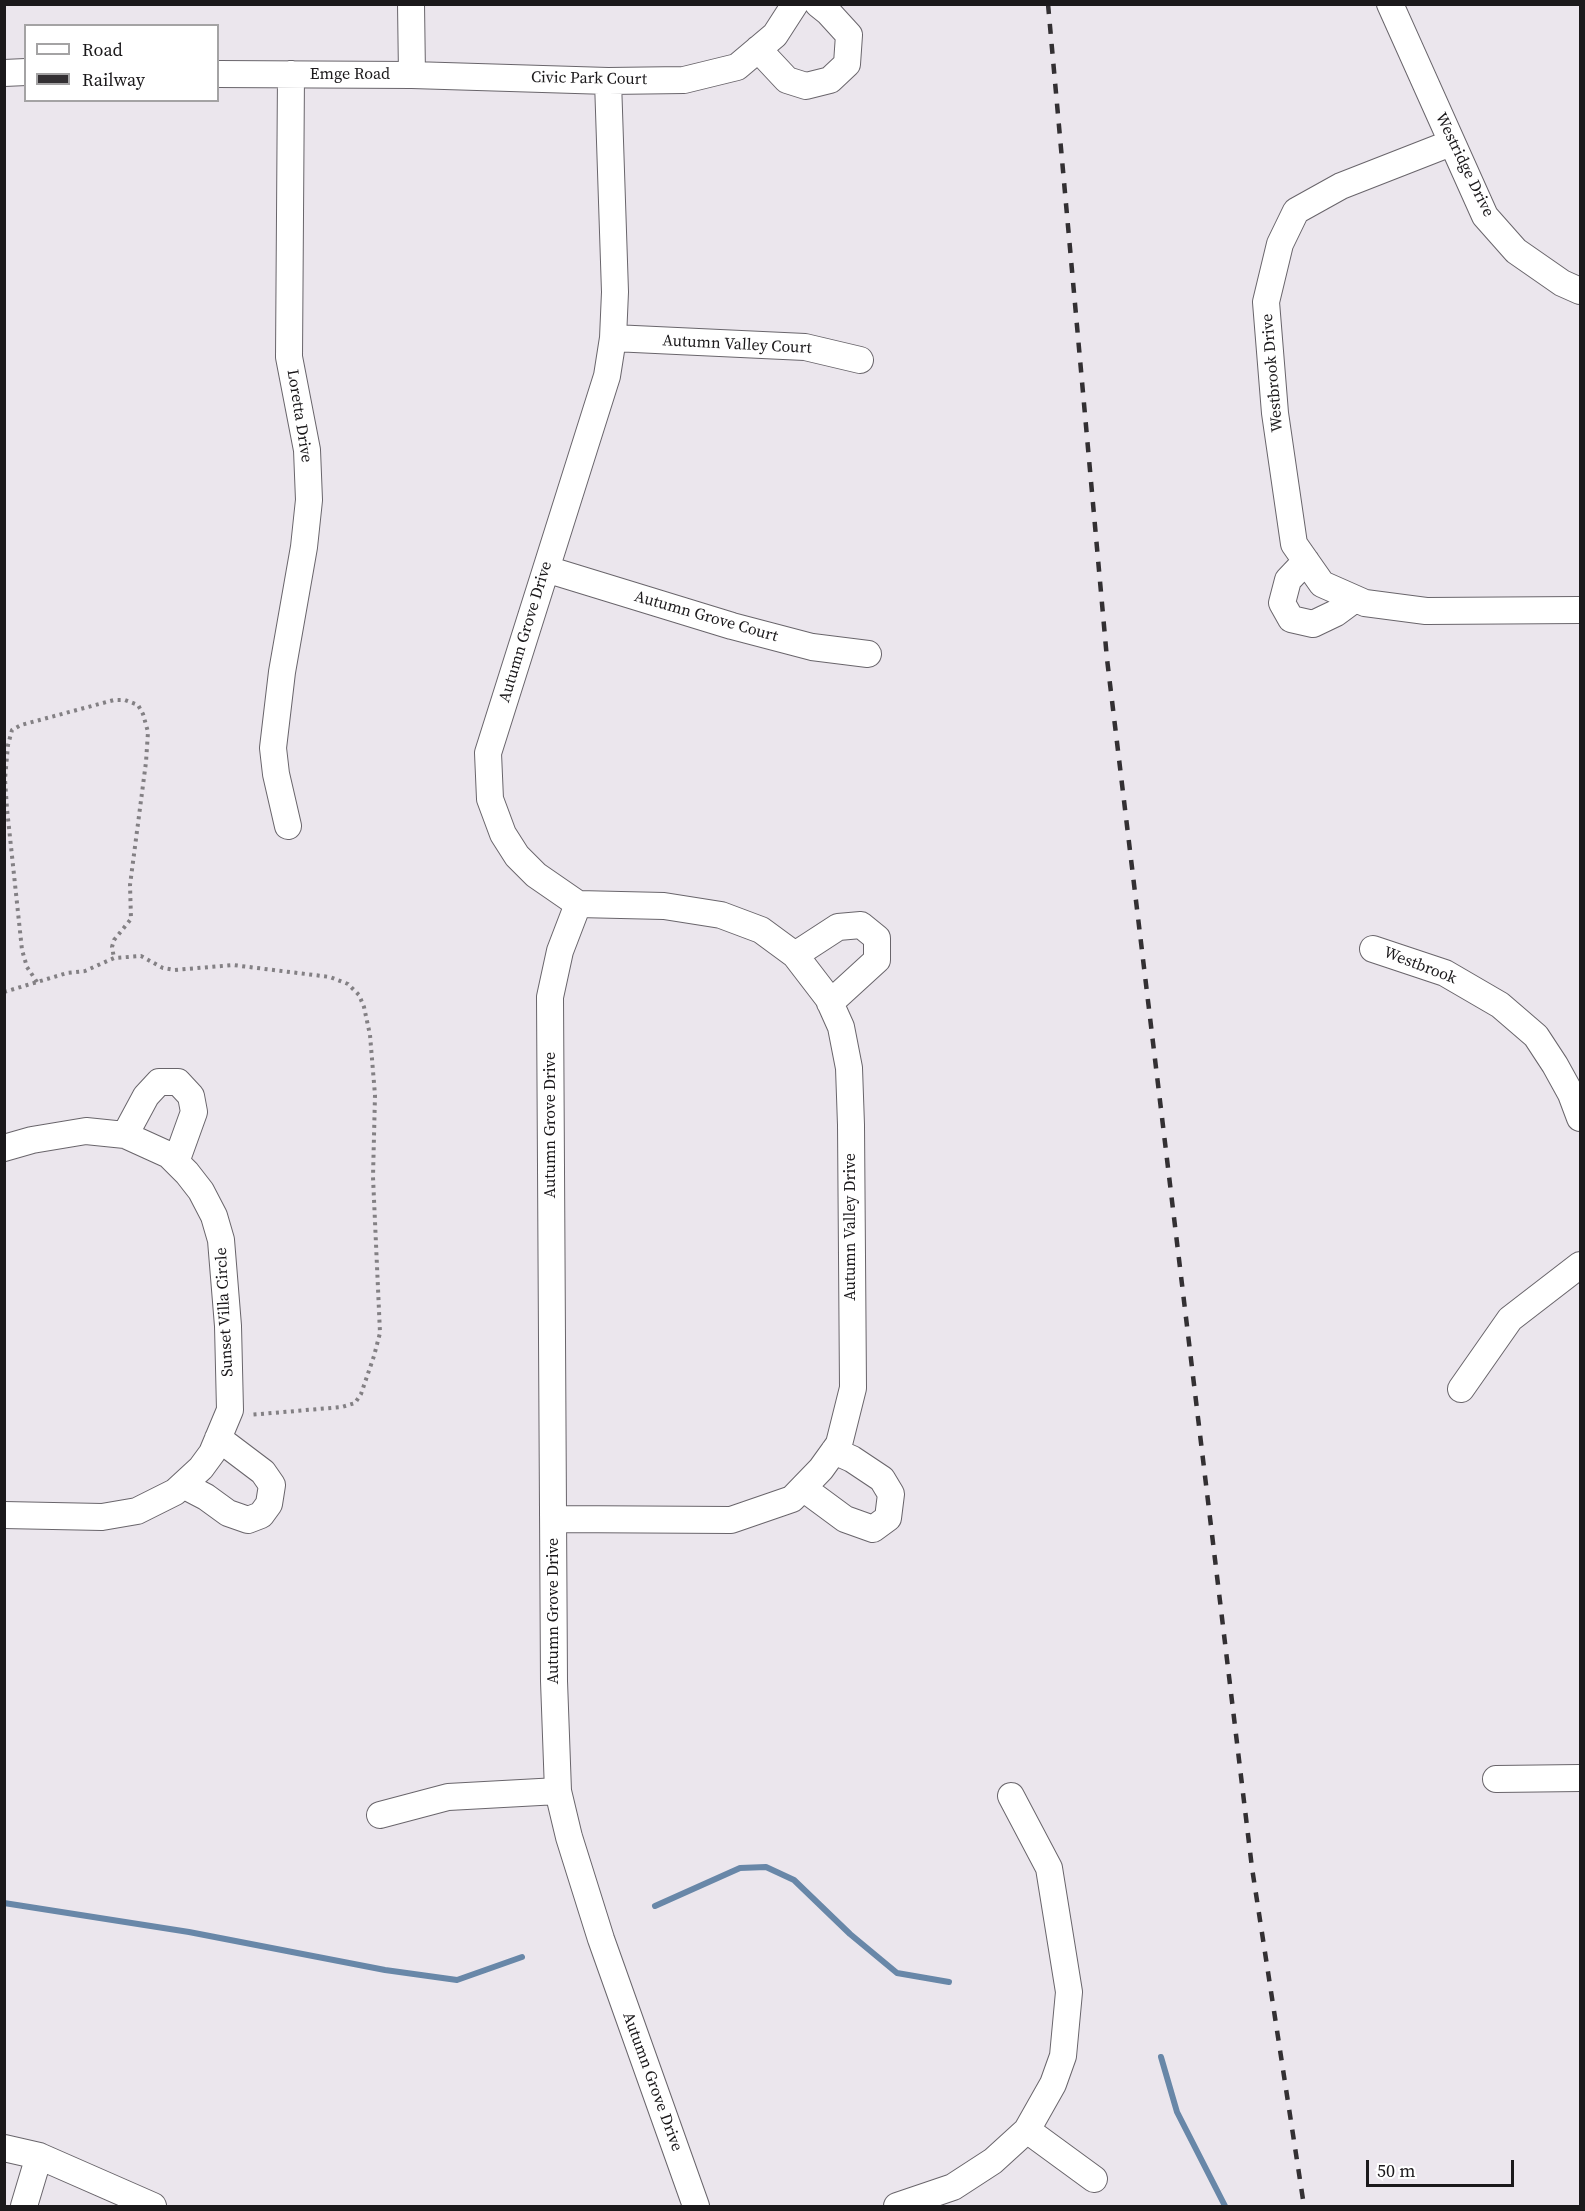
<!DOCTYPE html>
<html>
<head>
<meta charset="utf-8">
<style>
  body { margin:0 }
  #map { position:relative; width:1585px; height:2211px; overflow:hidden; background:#ebe6ed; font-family:"Source Serif 4",serif }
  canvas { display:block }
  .frame { position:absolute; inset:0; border:6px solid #1b191b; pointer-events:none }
  .legend { position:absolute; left:24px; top:24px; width:195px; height:78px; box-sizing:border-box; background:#fff; border:2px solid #a4a3a4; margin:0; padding:8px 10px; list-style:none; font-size:18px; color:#1b191b }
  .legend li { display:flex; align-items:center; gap:12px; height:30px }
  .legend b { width:30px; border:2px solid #a4a3a4 }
  .scale { position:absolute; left:1366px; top:2160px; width:148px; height:27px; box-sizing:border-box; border:3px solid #1b191b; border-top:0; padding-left:8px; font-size:18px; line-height:21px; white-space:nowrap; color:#1b191b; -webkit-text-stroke:4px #fff; paint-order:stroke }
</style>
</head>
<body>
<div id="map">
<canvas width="1585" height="2211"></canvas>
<div class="frame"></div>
<ul class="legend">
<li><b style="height:8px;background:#fff"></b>Road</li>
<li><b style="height:8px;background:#333033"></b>Railway</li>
</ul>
<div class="scale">50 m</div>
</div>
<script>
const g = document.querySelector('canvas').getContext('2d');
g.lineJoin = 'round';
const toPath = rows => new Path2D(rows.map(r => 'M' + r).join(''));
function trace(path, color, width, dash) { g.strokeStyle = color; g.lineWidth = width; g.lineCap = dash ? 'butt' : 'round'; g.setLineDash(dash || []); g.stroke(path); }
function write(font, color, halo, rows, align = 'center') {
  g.font = font + ' "Source Serif 4",serif'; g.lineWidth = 5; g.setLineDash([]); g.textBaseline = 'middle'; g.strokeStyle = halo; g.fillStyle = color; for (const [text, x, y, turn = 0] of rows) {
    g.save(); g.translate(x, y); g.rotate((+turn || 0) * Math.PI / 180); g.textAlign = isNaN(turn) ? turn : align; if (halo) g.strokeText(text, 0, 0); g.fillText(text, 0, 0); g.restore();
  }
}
const stream = toPath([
  [4,1903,189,1932,385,1970,457,1980,522,1957],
  [655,1906,740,1868,766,1867,794,1880,850,1934,897,1973,949,1982],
  [1161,2057,1177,2112,1225,2206]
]);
const path = toPath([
  [37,982,27,967,22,950,7,809,5,779,8,745,12,730,21,725,114,700,125,700,138,705,143,714,148,732,146,762,130,885,131,919,114,940,112,947,114,958],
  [4,992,67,973,85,971,114,958,141,956,163,968,175,970,233,965,330,977,348,984,359,995,364,1007,370,1035,375,1095,373,1177,380,1333,374,1356,361,1394,355,1403,342,1407,249,1415]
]);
const minor = toPath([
  [411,4,412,75],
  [1390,4,1485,216,1516,251,1562,283,1580,291],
  [758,49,787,80,806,86,830,80,847,64,849,35,828,12,818,4],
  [4,73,26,72],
  [218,74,412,75,608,81,684,80,737,67,775,35,795,4],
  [608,81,615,292,613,338,607,376,488,753,490,799,503,834,517,856,536,875,578,904,560,951,550,997,554,1681,558,1791,569,1837,601,1939,696,2206],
  [1451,143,1341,186,1296,211,1280,244,1266,302,1275,413,1294,544,1322,584,1365,603,1426,611,1580,610],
  [613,338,805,347,860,360],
  [1306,561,1288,580,1282,603,1291,619,1313,624,1336,613,1355,599],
  [546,569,732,626,812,647,868,654],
  [288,826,276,774,273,748,282,672,304,547,309,500,307,450,289,357,291,74],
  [1373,949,1445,973,1500,1005,1536,1036,1555,1065,1571,1094,1580,1118],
  [795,955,838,927,861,925,877,938,877,960,830,1003],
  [125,1135,146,1096,159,1082,178,1082,191,1096,194,1112,176,1162],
  [4,1148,32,1140,86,1131,125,1135,169,1155,187,1173,201,1191,214,1216,221,1240,228,1326,230,1410,212,1453,201,1468,175,1492,137,1511,102,1517,4,1515],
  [1461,1389,1510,1319,1580,1265],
  [183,1485,206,1497,228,1513,248,1520,261,1515,269,1504,272,1485,263,1472,218,1438],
  [803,1488,845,1519,873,1529,888,1518,891,1494,882,1479,852,1459,834,1451],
  [554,1519,731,1520,792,1499,821,1469,839,1444,853,1388,851,1125,849,1068,841,1027,828,998,795,955,761,930,721,915,664,906,578,904],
  [1496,1779,1580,1778],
  [380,1815,448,1797,558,1791],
  [1027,2130,1094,2179],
  [4,2148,39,2156,153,2206],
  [24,2206,39,2156],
  [897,2206,953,2187,993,2161,1027,2130,1053,2084,1063,2056,1069,1992,1049,1868,1011,1796]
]);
const rail = toPath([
  [1048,4,1107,659,1252,1868,1304,2206]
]);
const streetNames = [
  ["Emge Road",350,75],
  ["Civic Park Court",589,79,1],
  ["Westridge Drive",1464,165,64],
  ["Autumn Valley Court",737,345,3],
  ["Westbrook Drive",1273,373,-95],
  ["Loretta Drive",299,416,81],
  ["Autumn Grove Court",706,617,16],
  ["Autumn Grove Drive",526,632,-73],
  ["Westbrook",1420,966,21],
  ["Autumn Grove Drive",551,1125,-90],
  ["Autumn Valley Drive",851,1227,-90],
  ["Sunset Villa Circle",225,1312,-93],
  ["Autumn Grove Drive",554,1611,-90],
  ["Autumn Grove Drive",652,2082,70]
];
trace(stream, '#6887a8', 6);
trace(minor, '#69656b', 28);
trace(path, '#838084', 4, [3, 4.5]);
trace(minor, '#fff', 26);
trace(rail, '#333033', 4.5, [10, 10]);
write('16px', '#1b191b', '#fff', streetNames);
</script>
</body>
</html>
